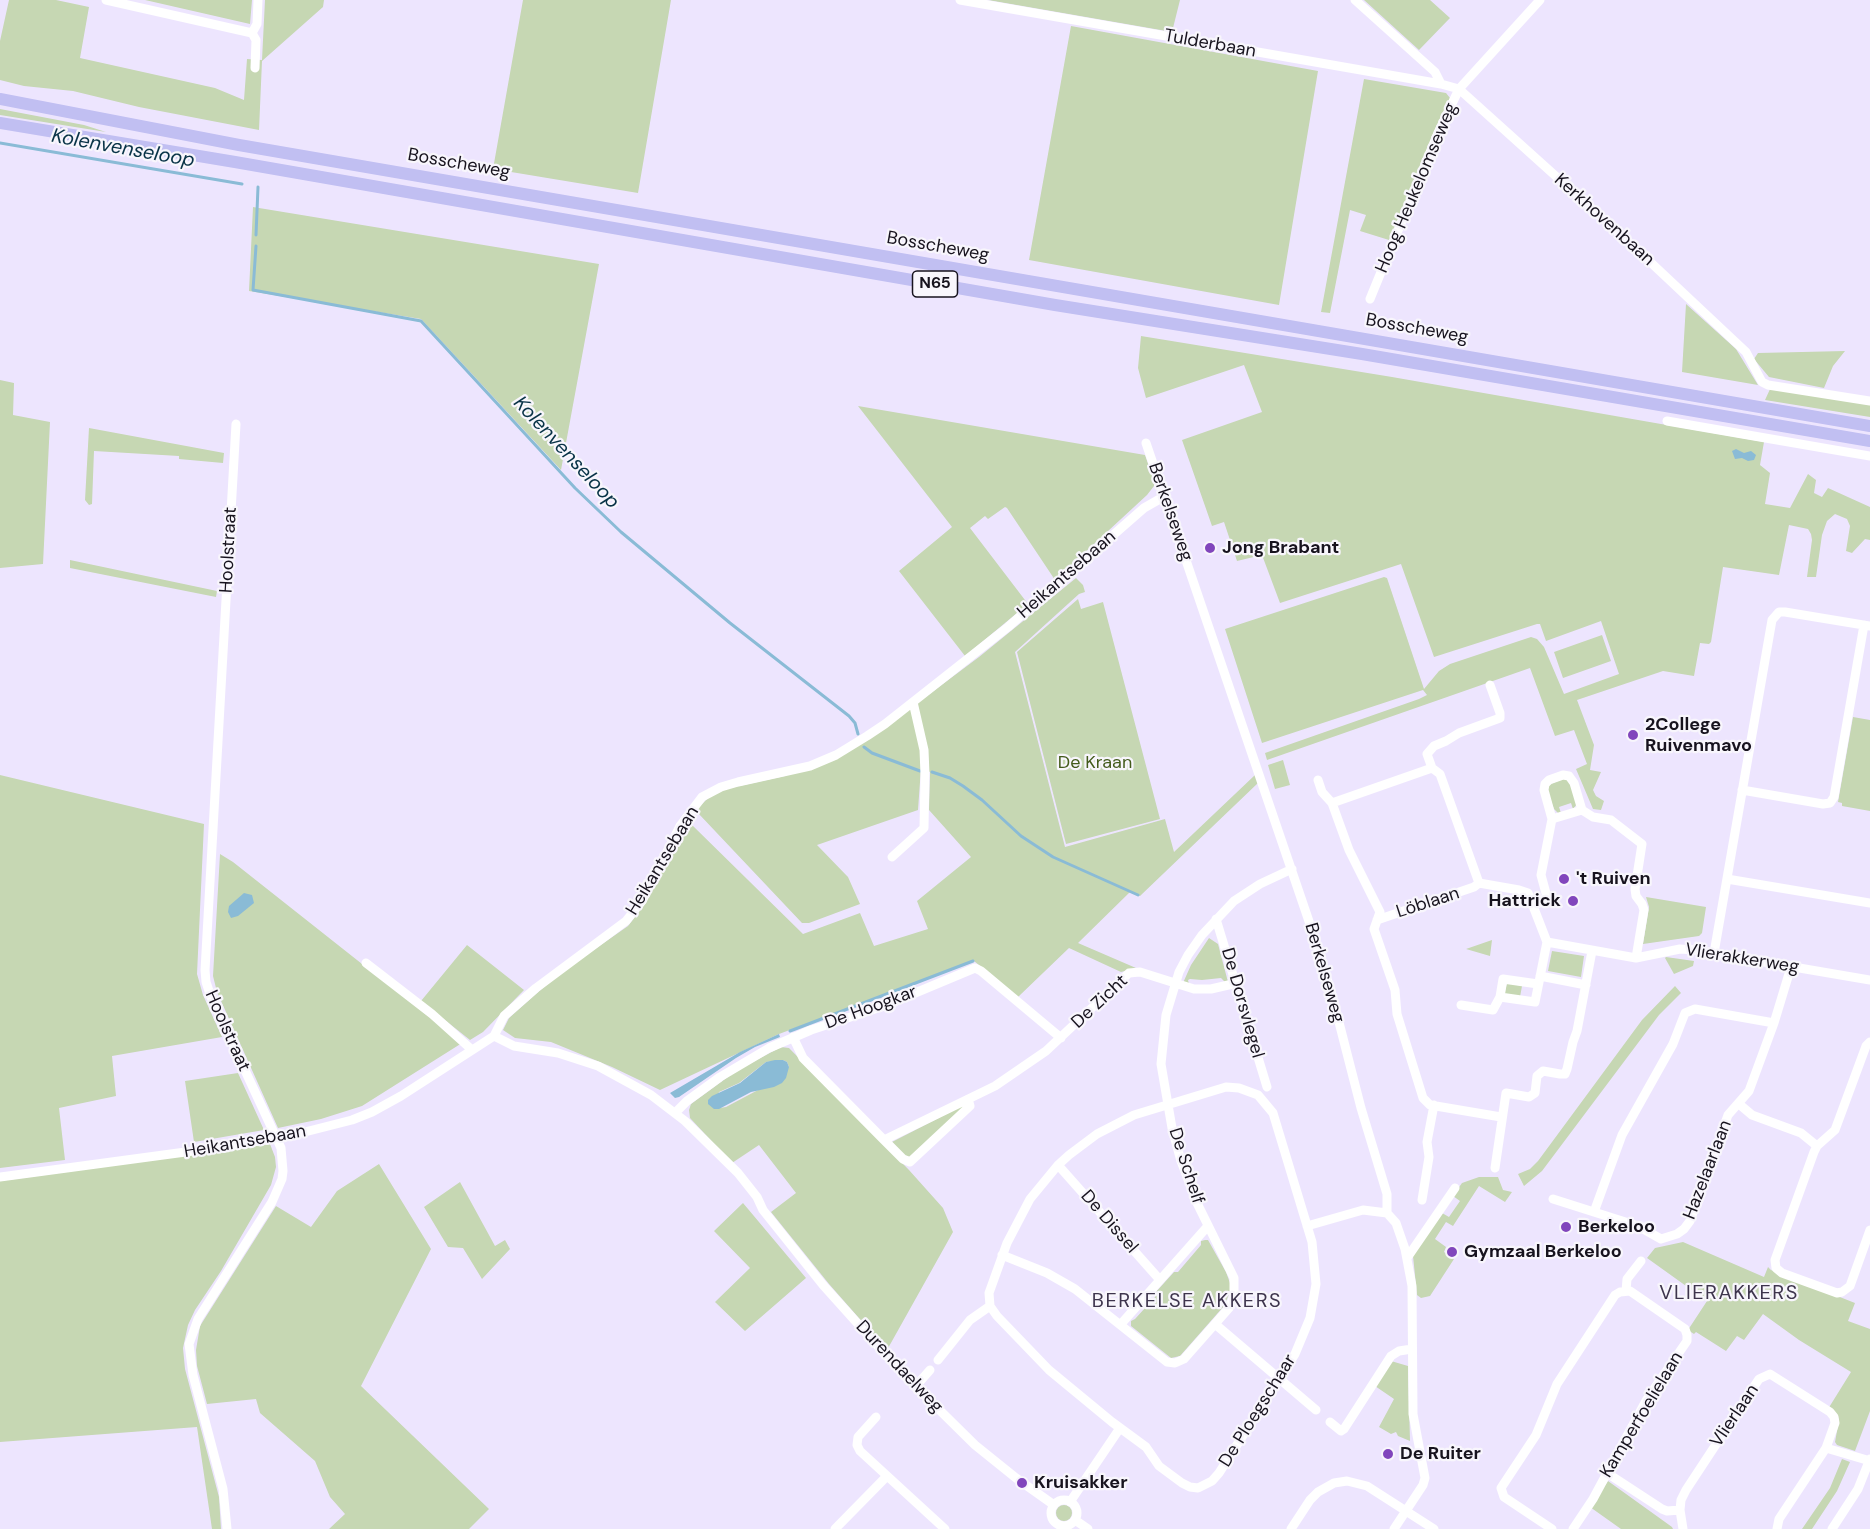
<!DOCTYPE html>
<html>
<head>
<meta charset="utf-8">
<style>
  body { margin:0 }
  canvas { display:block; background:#ede5fe }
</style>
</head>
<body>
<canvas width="1870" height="1529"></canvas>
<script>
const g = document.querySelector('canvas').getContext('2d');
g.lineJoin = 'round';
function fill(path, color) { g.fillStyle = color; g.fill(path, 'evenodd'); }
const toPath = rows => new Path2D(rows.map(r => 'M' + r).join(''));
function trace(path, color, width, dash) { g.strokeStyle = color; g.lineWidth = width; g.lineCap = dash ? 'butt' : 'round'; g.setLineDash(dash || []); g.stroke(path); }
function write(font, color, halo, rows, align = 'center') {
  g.font = font + ' "DM Sans",sans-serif'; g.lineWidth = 4.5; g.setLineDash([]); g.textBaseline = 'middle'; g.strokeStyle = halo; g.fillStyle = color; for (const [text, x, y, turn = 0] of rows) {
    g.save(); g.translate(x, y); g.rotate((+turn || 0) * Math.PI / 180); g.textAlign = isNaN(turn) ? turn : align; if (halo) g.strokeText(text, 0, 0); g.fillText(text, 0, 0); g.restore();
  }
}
const green = toPath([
  [9,0,56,0,89,7,80,58,215,88,244,100,247,59,262,60,265,0,324,0,323,7,262,61,259,130,139,107,73,91,24,86,0,80,0,41],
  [145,0,252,0,250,24],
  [523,0,671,0,638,193,493,169],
  [988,0,1180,0,1172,32],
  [1364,0,1430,0,1450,18,1419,50],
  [1071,26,1318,71,1279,305,1029,260],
  [1364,79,1446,93,1450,98,1389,240,1360,231,1366,215,1350,210,1330,313,1321,312],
  [0,109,84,125,106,132,0,115],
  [253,207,599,264,561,470,421,319,249,291],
  [1686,304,1736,349,1758,385,1682,372],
  [1141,336,1392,377,1764,442,1760,465,1770,473,1765,504,1790,508,1808,474,1816,480,1814,493,1822,497,1828,488,1870,507,1870,540,1865,539,1852,553,1846,551,1850,526,1847,519,1835,514,1827,521,1822,535,1816,577,1807,577,1812,540,1811,534,1808,529,1789,525,1779,575,1723,567,1711,642,1709,644,1700,643,1694,676,1663,671,1577,700,1594,745,1590,770,1601,772,1593,790,1596,796,1604,801,1601,810,1593,809,1576,769,1587,764,1574,730,1555,736,1530,668,1267,760,1265,753,1419,699,1427,695,1423,690,1262,743,1225,629,1384,577,1387,578,1424,689,1439,671,1450,664,1531,637,1537,639,1544,647,1564,694,1619,674,1601,621,1546,641,1540,624,1537,624,1434,657,1401,564,1280,603,1262,555,1237,561,1224,522,1212,526,1182,440,1262,412,1244,365,1146,398,1138,368],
  [1845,351,1833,366,1824,388,1769,377,1754,359,1758,353],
  [0,380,14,383,13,415,50,422,43,564,0,568],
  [1771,387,1870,404,1870,417,1765,400],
  [858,406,1145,455,1154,481,1154,486,1147,495,1055,580,1007,508,1005,507,988,519,985,516,970,528,1028,604,965,656,899,571,952,527],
  [89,428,224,453,223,463,179,459,179,456,94,451,92,504,89,505,85,500],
  [70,560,217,591,216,597,70,568],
  [1076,578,1083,585,1085,592,1079,594,1015,652,1065,847,1165,819,1174,852,1255,775,1258,783,1140,896,1130,892,1078,943,1136,968,1121,972,1069,948,1018,997,974,961,779,1034,660,1090,612,1067,551,1042,515,1038,503,1030,509,1018,537,993,565,970,628,926,635,917,649,894,687,822,692,825,803,934,860,913,874,946,928,929,917,901,971,857,929,810,930,772,921,768,918,810,817,845,848,877,860,904,809,923,802,923,698,813,697,809,709,797,721,790,785,776,872,737,979,657],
  [1078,599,1081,609,1103,602,1160,819,1066,844,1017,652],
  [1602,635,1611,661,1563,678,1554,652],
  [1853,717,1870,720,1870,811,1842,806,1842,803,1838,802],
  [1283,760,1290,785,1275,789,1268,765],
  [0,775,204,824,197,974,203,995,222,1037,112,1056,116,1096,59,1108,65,1160,0,1168],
  [1563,779,1569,780,1577,804,1573,809,1571,803,1559,807,1561,813,1558,813,1554,809,1547,791,1548,785],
  [220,854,233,862,462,1043,362,1106,321,1119,278,1128,217,992,213,976],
  [1646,897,1706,907,1702,933,1699,936,1643,944,1649,907],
  [1209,938,1218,944,1228,982,1226,983,1221,978,1202,980,1190,979,1188,980,1189,984,1183,983,1191,965],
  [1492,940,1490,956,1466,949],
  [467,945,524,990,483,1032,470,1040,421,1001],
  [1552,951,1584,956,1581,977,1548,971],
  [1666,957,1694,961,1693,966,1674,974,1665,958],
  [1507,983,1522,986,1520,997,1504,995],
  [1675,986,1681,993,1659,1015,1542,1171,1524,1186,1518,1174,1530,1169,1538,1161,1642,1020],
  [781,1047,789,1048,909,1170,943,1208,953,1232,887,1350,829,1284,771,1212,796,1193,759,1145,732,1163,690,1118,689,1110,691,1104,736,1071],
  [783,1060,787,1062,789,1067,758,1090,726,1107,714,1109,719,1092,739,1083,766,1062],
  [238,1073,264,1130,194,1142,185,1081],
  [962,1106,964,1107,911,1157,905,1156,892,1142],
  [270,1144,275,1157,276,1167,271,1185,221,1271,195,1310,188,1325,183,1348,185,1369,219,1497,221,1529,212,1529,197,1427,0,1442,0,1181],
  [379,1164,431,1249,361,1386,489,1509,469,1529,329,1529,345,1514,330,1497,315,1461,260,1413,256,1399,207,1404,197,1366,196,1350,200,1326,276,1206,311,1227,337,1191],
  [1479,1177,1498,1177,1503,1190,1512,1192,1505,1202,1479,1186,1453,1226,1446,1222,1435,1239,1446,1247,1444,1252,1454,1259,1430,1296,1421,1298,1417,1295,1413,1256,1442,1213,1449,1217,1460,1201,1453,1196,1462,1183],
  [460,1182,495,1246,505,1240,510,1249,482,1279,463,1248,448,1247,424,1207],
  [743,1203,806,1278,745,1331,715,1302,750,1268,714,1231],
  [1205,1240,1208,1240,1226,1272,1230,1283,1230,1292,1224,1306,1180,1356,1171,1358,1131,1326,1131,1321,1135,1319,1155,1297,1155,1293,1174,1272,1178,1272,1201,1245,1201,1241],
  [1683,1242,1764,1277,1768,1267,1771,1270,1855,1303,1848,1321,1870,1329,1870,1411,1855,1451,1837,1445,1835,1442,1839,1420,1837,1414,1828,1409,1851,1372,1799,1340,1763,1314,1744,1340,1737,1336,1726,1351,1696,1332,1694,1334,1688,1330,1707,1301,1647,1258,1655,1248],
  [1391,1361,1408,1366,1410,1441,1398,1436,1396,1432,1391,1434,1379,1427,1394,1399,1375,1386],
  [1842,1459,1850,1462,1837,1491,1812,1529,1802,1529,1830,1488],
  [1608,1481,1672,1527,1673,1529,1621,1529,1590,1507],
  '1056 1513a8 8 0 1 1 16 0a8 8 0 1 1-16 0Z'
]);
const water = toPath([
  [1736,449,1744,453,1751,451,1756,455,1754,460,1748,461,1742,458,1735,459,1732,451],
  [244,893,252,895,254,903,238,916,231,918,228,912,229,906],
  [779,1034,780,1037,755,1047,736,1058,679,1097,675,1098,670,1093,740,1052],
  [775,1060,783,1060,787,1062,789,1067,786,1078,782,1083,774,1087,751,1092,719,1109,714,1109,708,1104,708,1100,712,1096,740,1083,766,1062]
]);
const stream = toPath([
  [0,143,242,184],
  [256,235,258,187],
  [256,246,253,290,421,321,575,488,621,532,730,623,849,716,855,723,858,734],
  [864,747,872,753,920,771],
  [932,772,950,778,963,786,982,800,1021,836,1053,857,1138,895],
  [790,1031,973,961]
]);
const minor = toPath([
  [106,0,252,33],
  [960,0,1441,84,1459,89,1630,243,1746,352,1762,382,1768,385,1870,401],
  [1355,0,1435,72,1441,84],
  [255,68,256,40,252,33,257,24,258,0],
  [1370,299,1438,133,1459,89,1540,0],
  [1667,421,1870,456],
  [1146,443,1314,936,1332,995,1361,1108,1387,1194,1387,1213,1396,1223,1405,1249,1412,1286,1413,1414,1425,1478,1423,1485,1394,1529],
  [1318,780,1322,792,1332,803,1349,850,1380,912,1374,929,1395,990,1397,1014,1423,1098,1430,1105,1501,1117],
  [1742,790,1823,804,1830,803,1834,797,1864,625],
  [1332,803,1432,768],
  [1552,819,1582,810],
  [892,857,924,828,925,774,924,750,913,702],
  [1727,879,1870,903],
  [1479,883,1519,890,1528,893,1547,942,1636,958,1680,949,1694,950,1870,980],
  [1534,906,1547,897,1541,875,1552,819,1544,790,1545,784,1549,780,1563,775,1569,776,1574,783,1582,810,1593,817,1611,820,1642,844,1635,889,1636,896,1642,904,1644,910,1636,958],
  [1216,919,1267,1087],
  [1377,920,1474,887,1479,883,1440,774,1432,768,1427,754,1434,746,1446,741,1459,733,1500,718,1500,713,1490,685],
  [1714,953,1772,620,1779,612,1785,612,1870,626],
  [366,963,432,1014,471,1049],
  [1540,976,1586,985],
  [1500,997,1535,1002,1547,942],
  [1461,1005,1493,1010,1500,997,1503,979,1538,984],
  [494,1036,514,1046,558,1053,598,1066,651,1095,685,1121,738,1173,757,1197,763,1210,823,1285,902,1373,975,1445,1016,1478,1054,1505],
  [793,1037,803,1058,884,1140,995,1086,1046,1051,1129,973,1140,972,1194,989,1211,989,1237,983],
  [1870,1042,1866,1046,1835,1130,1817,1146,1814,1152,1775,1260,1776,1268,1782,1273,1837,1293,1842,1292,1850,1286,1870,1230],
  [1226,1087,1239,1088,1258,1095,1273,1113,1312,1242,1316,1284,1310,1318,1295,1354,1219,1473,1212,1481,1198,1488,1190,1487,1182,1483,1159,1466,1146,1447,1112,1422,1049,1370,997,1316,990,1306,989,1293,1007,1243,1030,1199,1058,1165,1069,1155,1097,1134,1134,1115,1226,1087],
  [1739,1104,1752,1115,1801,1133,1817,1146],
  [676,1112,687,1101,720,1077,769,1048,811,1030,884,1006,975,968,981,971,1061,1038],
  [884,1140,903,1159,910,1162,970,1106,968,1099],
  [1058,1165,1160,1280],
  [1495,1168,1506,1093,1529,1097,1535,1093,1537,1076,1543,1071,1560,1074,1565,1074,1567,1069,1573,1042,1577,1031,1592,951],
  [0,1177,230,1146,293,1135,352,1120,372,1112,401,1096,494,1036,504,1016,536,988,626,921,642,901,680,826,702,797,721,787,738,782,810,766,836,755,867,736,885,724,1008,627,1144,508,1165,496],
  [1553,1199,1638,1226,1661,1239,1677,1234,1684,1229,1690,1221,1728,1115,1749,1091,1774,1023,1791,967],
  [1422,1200,1429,1157,1427,1142,1434,1105],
  [1594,1212,1622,1135,1673,1044,1685,1013,1695,1009,1774,1023],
  [1307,1226,1363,1210,1387,1213],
  [1002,1255,1047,1273,1075,1289,1167,1362,1175,1363,1184,1359,1229,1308,1234,1296,1234,1278,1197,1203,1181,1161,1172,1128,1161,1064,1166,1015,1179,972,1188,955,1202,935,1234,901,1260,884,1292,869],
  [1407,1258,1455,1188],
  [1626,1291,1627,1279,1641,1261],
  [1121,1324,1207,1227],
  [1215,1324,1316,1410],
  [938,1360,970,1320,990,1306],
  [915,1387,930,1370],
  [876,1417,858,1437,857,1445,860,1451,945,1529],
  [1330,1422,1341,1431,1344,1429,1391,1356,1399,1351,1412,1349],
  [1826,1448,1870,1461],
  [1607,1473,1662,1509,1667,1511,1680,1510],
  '1051 1513a13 13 0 1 1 26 0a13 13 0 1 1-26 0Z',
  [1070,1502,1120,1428],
  [1075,1520,1088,1529],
  [227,1529,223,1489,193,1375,189,1344,198,1319,272,1202,282,1179,283,1171,281,1148,211,997,206,982,205,970,236,424],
  [835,1529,887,1476],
  [1291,1529,1310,1500,1318,1492,1334,1483,1347,1481,1367,1486,1434,1529],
  [1552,1529,1504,1497,1501,1488,1536,1435,1557,1384,1615,1295,1620,1292,1630,1291,1685,1329,1687,1335,1687,1341,1647,1399,1593,1499,1573,1529],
  [1683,1529,1680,1510,1681,1500,1686,1490,1759,1379,1770,1374,1830,1412,1834,1417,1835,1423,1826,1448,1779,1519,1777,1529],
  [1832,1529,1858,1489,1870,1459]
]);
const major = toPath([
  [0,99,239,145,1870,426],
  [0,123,235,162,1055,305,1362,354,1870,441]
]);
const markers = [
  [1210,548,6,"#8146bc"],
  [1633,735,6,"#8146bc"],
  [1564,879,6,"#8146bc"],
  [1573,901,6,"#8146bc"],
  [1566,1227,6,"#8146bc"],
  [1452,1252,6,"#8146bc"],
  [1388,1454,6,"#8146bc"],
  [1022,1483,6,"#8146bc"]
];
const shields = [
  [935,284,45]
];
const shieldNames = [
  ["N65",935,284]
];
const streetNames = [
  ["Tulderbaan",1210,44,10],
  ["Bosscheweg",459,164,10],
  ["Hoog Heukelomseweg",1417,188,-67],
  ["Kerkhovenbaan",1604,220,42],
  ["Bosscheweg",938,247,10],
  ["Bosscheweg",1417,329,10],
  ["Berkelseweg",1170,512,71],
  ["Hoolstraat",229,550,-87],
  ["Heikantsebaan",1067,575,-41],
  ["Heikantsebaan",663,861,-59],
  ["Löblaan",1428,903,-18],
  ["Vlierakkerweg",1742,959,9],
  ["Berkelseweg",1324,973,74],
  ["De Zicht",1100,1002,-43],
  ["De Dorsvlegel",1242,1003,74],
  ["De Hoogkar",871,1008,-20],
  ["Hoolstraat",227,1031,66],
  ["Heikantsebaan",245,1142,-10],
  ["De Schelf",1186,1166,72],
  ["Hazelaarlaan",1708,1170,-69],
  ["De Dissel",1109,1222,49],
  ["Durendaelweg",899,1367,47],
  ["De Ploegschaar",1258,1411,-58],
  ["Kamperfoelielaan",1642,1415,-59],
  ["Vlierlaan",1735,1416,-56]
];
const poiNames = [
  ["Jong Brabant",1222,548],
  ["2College",1645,725],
  ["Ruivenmavo",1645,746],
  ["'t Ruiven",1576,879],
  ["Hattrick",1561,901,"right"],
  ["Berkeloo",1578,1227],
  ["Gymzaal Berkeloo",1464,1252],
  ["De Ruiter",1400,1454],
  ["Kruisakker",1034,1483]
];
const parkNames = [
  ["De Kraan",1095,763]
];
const waterNames = [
  ["Kolenvenseloop",123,149,10],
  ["Kolenvenseloop",566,453,47]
];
const neighbourhoodNames = [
  ["VLIERAKKERS",1729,1294],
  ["BERKELSE AKKERS",1187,1302]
];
fill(green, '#c6d7b3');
fill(water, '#8abbd6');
trace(stream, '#8abbd6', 3);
trace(minor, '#fff', 9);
trace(major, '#c1bff2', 12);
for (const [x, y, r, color] of markers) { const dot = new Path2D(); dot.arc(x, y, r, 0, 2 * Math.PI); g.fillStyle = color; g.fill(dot); trace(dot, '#f8f6fc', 2); }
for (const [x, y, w] of shields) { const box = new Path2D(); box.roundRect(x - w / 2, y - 13, w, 26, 4.5); g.fillStyle = '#f8f6fc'; g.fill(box); trace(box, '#17131e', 1.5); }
write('bold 16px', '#17131e', null, shieldNames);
write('18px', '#17131e', '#f8f6fc', streetNames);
write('bold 18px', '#17131e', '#f8f6fc', poiNames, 'left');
write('18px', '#435b1b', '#f8f6fc', parkNames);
write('italic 20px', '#093347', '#f8f6fc', waterNames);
g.letterSpacing = '1.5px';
write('20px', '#3e354d', '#f8f6fc', neighbourhoodNames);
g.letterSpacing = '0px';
</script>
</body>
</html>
